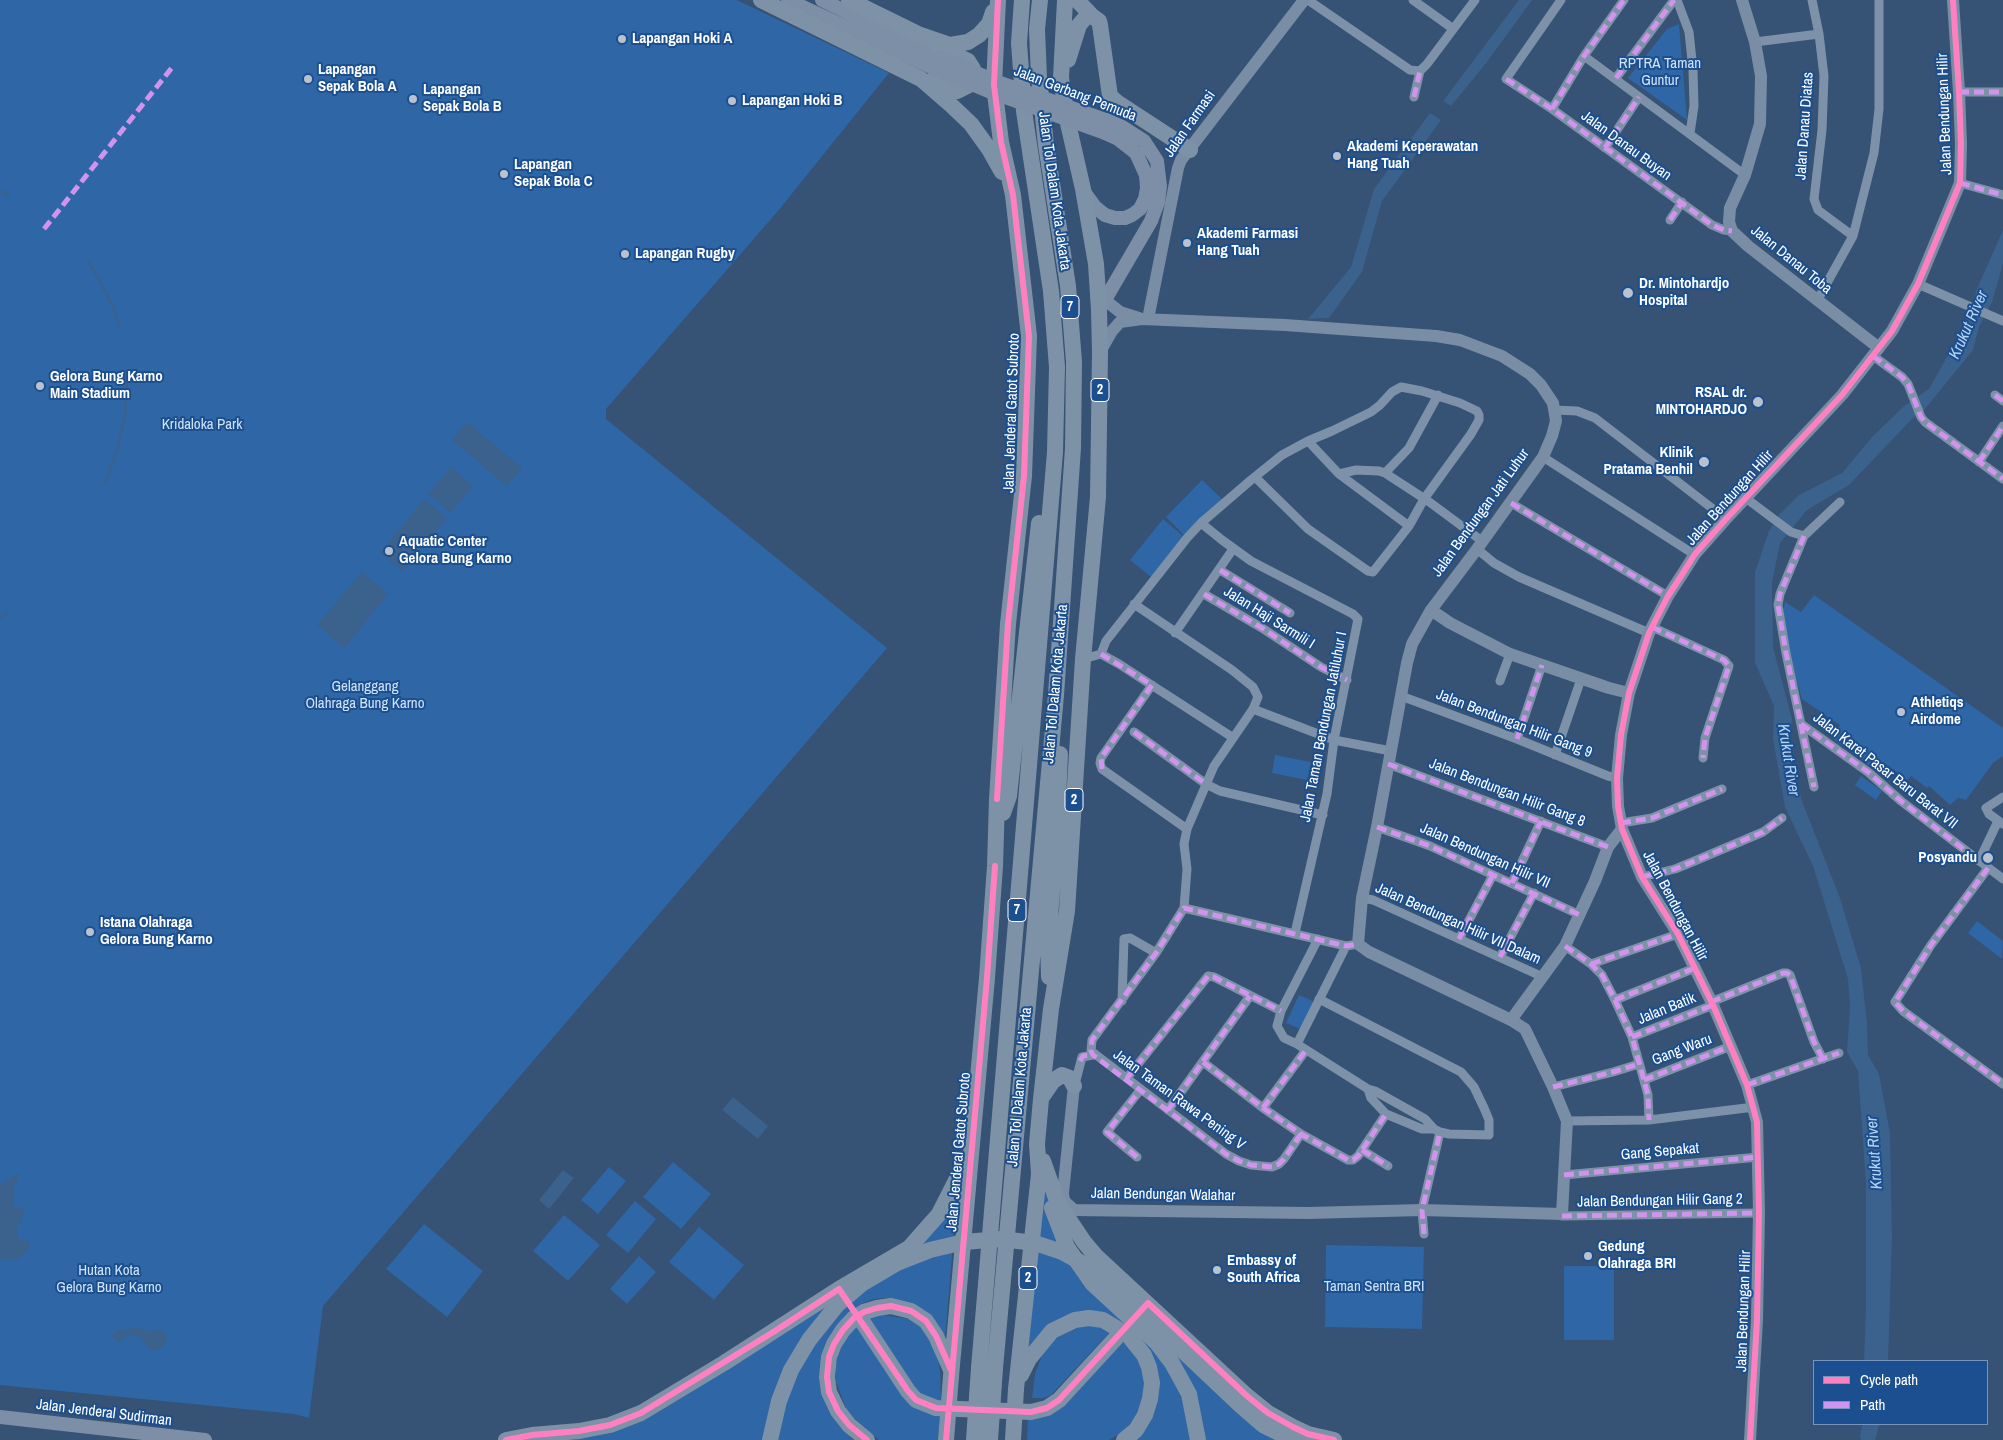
<!DOCTYPE html>
<html>
<head>
<meta charset="utf-8">
<style>
  body { margin:0 }
  #map { position:relative; width:2003px; height:1440px; overflow:hidden; background:#365274; font-family:"Archivo Narrow",sans-serif }
  canvas { display:block }
  .legend { position:absolute; left:1813px; top:1360px; width:175px; height:65px; box-sizing:border-box; background:#1b4f8f; border:1px solid #7695bc; margin:0; padding:6px 9px; list-style:none; font-size:15px; color:#fff }
  .legend li { display:flex; align-items:center; gap:10px; height:25px }
  .legend b { width:25px; border:1px solid #7695bc }
</style>
</head>
<body>
<div id="map">
<canvas width="2003" height="1440"></canvas>
<ul class="legend">
<li><b style="height:6px;background:#ff80c0"></b>Cycle path</li>
<li><b style="height:6px;background:#d193ec"></b>Path</li>
</ul>
</div>
<script>
const g = document.querySelector('canvas').getContext('2d');
g.lineJoin = 'round';
function fill(path, color) { g.fillStyle = color; g.fill(path, 'evenodd'); }
const toPath = rows => new Path2D(rows.map(r => 'M' + r).join(''));
function trace(path, color, width, dash) { g.strokeStyle = color; g.lineWidth = width; g.lineCap = dash ? 'butt' : 'round'; g.setLineDash(dash || []); g.stroke(path); }
function write(font, color, halo, rows, align = 'center') {
  g.font = font + ' "Archivo Narrow",sans-serif'; g.lineWidth = 4; g.setLineDash([]); g.textBaseline = 'middle'; g.strokeStyle = halo; g.fillStyle = color; for (const [text, x, y, turn = 0] of rows) {
    g.save(); g.translate(x, y); g.rotate((+turn || 0) * Math.PI / 180); g.textAlign = isNaN(turn) ? turn : align; if (halo) g.strokeText(text, 0, 0); g.fillText(text, 0, 0); g.restore();
  }
}
const green = toPath([
  [0,0,737,0,889,73,778,211,606,409,606,419,887,648,323,1306,309,1418,294,1414,0,1385],
  [1679,24,1687,120,1628,78,1667,29],
  [1202,480,1222,499,1186,537,1166,517],
  [1163,519,1184,537,1151,577,1130,560],
  [1814,595,2003,728,2003,756,1993,763,1966,800,1958,798,1950,805,1929,786,1927,788,1911,776,1908,780,1883,762,1876,770,1832,738,1840,725,1802,699,1785,641,1783,610,1785,602,1801,612],
  [1275,755,1311,762,1307,780,1272,773],
  [1861,776,1882,791,1876,800,1855,785],
  [1977,921,2003,941,2002,959,1968,933],
  [1299,995,1315,1002,1303,1030,1286,1023],
  [673,1162,711,1194,681,1229,643,1197],
  [609,1167,626,1181,598,1214,581,1200],
  [1039,1174,1067,1247,1293,1440,1124,1440,1136,1430,1149,1367,1114,1325,1064,1324,1017,1382],
  [957,1195,945,1340,896,1300,887,1298,874,1299,861,1304,832,1335,838,1424,853,1440,556,1440,616,1429,914,1248],
  [635,1201,656,1219,628,1253,606,1235],
  [564,1215,600,1245,568,1281,533,1251],
  [424,1224,483,1271,447,1317,386,1269],
  [699,1227,744,1265,714,1300,669,1262],
  [1326,1245,1424,1247,1422,1329,1325,1327],
  [639,1256,656,1272,627,1304,610,1289],
  [1564,1266,1614,1266,1614,1340,1564,1340],
  [877,1314,908,1319,922,1328,931,1340,937,1355,940,1370,941,1402,931,1401,915,1389,866,1317],
  [854,1323,875,1349,940,1413,938,1440,879,1440,847,1412,836,1381,836,1366,839,1348],
  [1086,1324,1112,1330,1051,1395,1044,1398,1032,1398,1035,1374,1042,1355,1052,1340],
  [1121,1339,1133,1352,1141,1366,1144,1378,1143,1396,1139,1409,1132,1422,1121,1433,1109,1440,1027,1440,1028,1415]
]);
const water = toPath([
  [1519,0,1532,0,1487,62,1451,106,1443,101],
  [1430,113,1441,120,1382,201,1362,272,1329,318,1308,319,1351,267,1374,189],
  [2003,230,2003,264,1992,302,1979,327,1973,350,1925,409,1911,420,1849,485,1807,510,1780,543,1772,583,1773,647,1792,719,1789,754,1802,801,1840,898,1861,968,1867,1024,1868,1055,1879,1074,1890,1133,1892,1237,1888,1361,1864,1361,1866,1307,1866,1183,1858,1071,1847,1052,1850,1006,1848,979,1813,866,1785,807,1773,739,1774,706,1755,663,1755,572,1769,531,1780,514,1799,495,1842,473,1872,437,1904,406,1929,389,1961,332,1972,307,1976,291],
  [467,422,522,468,507,486,452,440],
  [451,467,473,486,451,513,428,494],
  [424,499,447,518,403,571,380,553],
  [362,572,388,594,344,648,317,625],
  [733,1097,768,1126,758,1139,722,1110],
  [563,1170,574,1178,549,1209,539,1200],
  [14,1174,20,1175,13,1189,14,1207,20,1207,25,1212,18,1226,17,1237,21,1240,30,1242,28,1250,21,1257,13,1260,0,1260,0,1184,9,1180],
  [133,1328,140,1328,150,1332,161,1330,166,1333,167,1343,160,1349,154,1350,149,1348,141,1338,135,1335,128,1335,119,1342,111,1337,117,1329,120,1331]
]);
const stream = toPath([
  [0,191,9,195],
  [89,262,113,306,119,327],
  [105,483,117,451,125,414,127,378],
  [0,617,8,613]
]);
const river = toPath([
  [1868,1436,1871,1424]
]);
const street = toPath([
  [1308,0,1410,70,1420,71],
  [1413,0,1452,28],
  [1561,0,1506,79,1552,109,1712,225,1724,230,1732,231],
  [1677,0,1689,32,1693,70,1694,106,1690,133],
  [1812,0,1819,34,1824,76,1822,130,1814,199,1818,210,1853,236],
  [1755,42,1819,34],
  [1584,56,1745,175],
  [1420,71,1427,64,1475,0],
  [1616,78,1674,0],
  [1959,92,2003,92],
  [1414,97,1420,71],
  [1552,109,1584,56,1624,0],
  [1605,148,1639,97],
  [1960,183,2003,195],
  [1670,220,1682,202],
  [1918,284,2003,321],
  [1817,301,1853,236,1874,153,1879,109,1879,0],
  [1873,356,1902,377,1908,384,1921,417,1925,422,2003,479],
  [1995,395,2003,401],
  [1554,410,1577,411,1595,418,1726,519],
  [1308,441,1339,474,1409,526],
  [1543,457,1695,555],
  [1979,462,2003,426],
  [1385,473,1409,448,1438,395],
  [1339,474,1356,470,1379,471,1385,473,1428,501,1482,541],
  [1747,499,1791,532,1804,536],
  [1511,503,1668,596],
  [1201,523,1222,540,1251,561,1353,614,1358,619,1334,740,1327,794,1295,933],
  [1477,549,1494,563,1519,577,1649,633],
  [1220,570,1290,613],
  [1204,594,1262,628,1321,667,1347,680],
  [1134,604,1232,670,1253,687,1258,697,1253,709,1214,766,1187,829,1184,844,1187,869,1184,908,1156,953,1092,1040,1091,1051,1226,1154,1239,1161,1251,1165,1272,1167,1279,1164,1284,1159,1301,1134],
  [1652,627,1724,660,1729,666,1705,738,1703,758],
  [1175,633,1233,549],
  [1101,654,1106,641,1187,538,1201,523,1251,480,1282,455,1308,441,1332,431,1371,412,1380,405,1392,392,1401,387,1422,391,1460,403,1477,411,1479,415,1479,420,1471,434,1424,499,1409,526,1373,572,1368,571,1308,529,1255,477],
  [1083,659,1101,654,1119,664,1232,737],
  [1500,681,1510,654],
  [1152,685,1101,758,1100,763,1102,769,1187,829],
  [1401,696,1517,739,1608,776,1617,778],
  [1253,709,1334,740,1391,751],
  [1801,724,1868,772,1901,801,2003,879],
  [1134,732,1206,784,1220,791,1323,815],
  [1517,739,1542,665],
  [1555,755,1581,679],
  [1388,764,1608,847],
  [1814,787,1786,653,1778,605,1780,594,1804,536,1840,502],
  [1621,823,1652,818,1722,789],
  [2003,824,1989,814,1986,808,2003,797],
  [1377,827,1430,846,1580,915],
  [1979,861,1998,821],
  [1988,868,1931,945,1895,1002,1903,1011,2003,1084],
  [1642,877,1675,869,1697,860,1763,832,1782,818],
  [1512,883,1541,821],
  [1362,898,1373,900,1543,977],
  [1184,908,1346,946,1358,944],
  [1318,939,1281,1011,1277,1026,1284,1038,1297,1044,1368,1089,1375,1091,1425,1119,1434,1129,1440,1132,1449,1134,1489,1135,1489,1120,1484,1108,1474,1087,1461,1072,1319,999],
  [1459,939,1493,875],
  [1565,946,1591,964,1602,975,1615,1000,1632,1037,1648,1095,1649,1120],
  [1500,957,1534,893],
  [1591,964,1678,934],
  [1615,1000,1695,968],
  [1122,1001,1124,939,1130,938,1156,953],
  [1711,1002,1783,973,1787,973,1790,975,1814,1042,1823,1059],
  [1632,1037,1713,1005],
  [1297,1044,1346,946],
  [1203,1062,1263,1108,1301,1134,1348,1160,1353,1160,1358,1156,1386,1114],
  [1127,1078,1208,976,1214,977,1281,1011],
  [1644,1080,1731,1046],
  [1075,1084,1082,1057,1093,1055],
  [1747,1085,1839,1053],
  [1553,1087,1613,1072,1639,1064],
  [1368,1089,1371,1098,1386,1114,1422,1129,1434,1129],
  [1263,1108,1306,1050],
  [1168,1110,1250,996],
  [1567,1121,1649,1120,1754,1107],
  [1362,1150,1388,1166],
  [1137,1157,1107,1132,1141,1089],
  [1564,1175,1759,1157],
  [1562,1216,1759,1213],
  [1424,1234,1422,1210,1440,1132]
]);
const secondary = toPath([
  [1742,0,1755,42,1761,76,1760,124,1745,175,1730,208,1729,222,1732,231,1748,246,1879,348],
  [1105,300,1120,312,1139,318],
  [1148,319,1178,168,1181,160,1304,0],
  [1431,610,1450,623,1510,654,1609,688,1629,693],
  [1511,1020,1565,946,1595,881,1608,847,1622,829],
  [1074,1086,1063,1193,1064,1201,1074,1210,1308,1213,1422,1210,1562,1214,1567,1121,1553,1087,1525,1029,1511,1020,1369,952,1358,944,1362,898,1377,827,1407,663,1412,644,1431,610,1477,549,1543,457,1552,436,1556,421,1553,403,1541,385,1530,374,1502,356,1460,340,1436,336,1285,325,1142,319,1120,322,1112,331,1100,352],
  [1750,1440,1757,1320,1759,1213,1757,1122,1747,1085,1713,1005,1678,934,1642,877,1622,829,1618,806,1617,778,1621,735,1629,693,1649,633,1668,596,1683,573,1695,554,1726,519,1842,395,1892,331,1918,284,1960,183,1961,144,1959,92,1953,0]
]);
const primary = toPath([
  [788,0,933,68],
  [822,0,939,57],
  [1084,192,1095,207,1105,215,1115,218,1125,218,1132,215,1140,209,1145,199,1147,188,1146,175,1136,153,1118,139,1105,133],
  [1099,310,1151,221,1158,202,1160,186,1157,161,1144,141,1122,127,1106,120],
  [0,1417,205,1440]
]);
const highway = toPath([
  [761,0,921,79,951,105,971,124,989,149,1002,172],
  [849,0,918,34,950,45,968,42,979,35,989,24,993,12],
  [1077,0,1092,16,1099,21,1100,25,1110,96,1118,103,1190,150],
  [1068,60,1079,25,1086,17,1092,16],
  [931,81,957,91,969,85,973,78,973,69,968,61,939,47],
  [1003,813,1009,796,1039,523],
  [1049,977,1048,940,1056,845,1060,754],
  [1042,1097,1053,1081,1062,1075,1070,1078,1074,1086],
  [1043,1161,1056,1198,1064,1212,1084,1242,1095,1255,1247,1396,1268,1413,1293,1427,1308,1434,1334,1440],
  [862,1321,908,1391,916,1400,936,1408,1031,1412,1047,1408,1059,1400,1116,1338],
  [979,1368,1055,452,1057,367,1051,291,1024,111,1019,43,1022,0],
  [995,1368,1056,695,1073,448,1074,362,1068,286,1046,145,1039,78,1037,29,1040,0],
  [1021,1375,1029,1359,1052,1331,1075,1320,1089,1318,1103,1320,1128,1335,1144,1355,1149,1367,1152,1383,1150,1399,1145,1415,1136,1430,1124,1440],
  [951,1376,987,978,995,866,997,799,1008,624,1024,476,1029,336,1013,195,1001,142,994,85,998,0],
  [1016,1389,1039,1174,1037,1144,1041,1099,1051,1009,1067,911,1083,659,1098,497,1100,352,1099,310,1096,264,1083,189,1067,119,1061,78,1065,0],
  [506,1440,532,1435,579,1431,610,1425,641,1413,724,1363,839,1289,909,1248,939,1214,967,1159],
  [867,1440,849,1425,838,1411,829,1392,827,1377,829,1357,834,1344,843,1330,854,1318,864,1312,877,1308,891,1306,911,1311,926,1321,936,1336,951,1370]
]);
const primaryBridge = toPath([
  [939,57,995,81,1106,120],
  [933,68,991,92,1105,133]
]);
const highwayBridge = toPath([
  [1052,1208,1067,1247,1092,1283,1156,1342,1172,1363,1189,1394,1198,1440],
  [770,1440,779,1401,791,1370,809,1340,837,1305,863,1283,897,1263,930,1250,964,1242,1001,1239,1035,1243,1062,1252,1093,1269,1112,1284,1240,1405,1263,1425,1293,1440],
  [946,1440,951,1376],
  [974,1440,979,1368],
  [990,1440,995,1368],
  [1013,1440,1016,1389]
]);
const quiet = toPath([
  [1616,78,1674,0],
  [1506,79,1552,109,1712,225,1724,230,1732,231],
  [1959,92,2003,92],
  [1414,97,1420,71],
  [1552,109,1584,56,1624,0],
  [1605,148,1639,97],
  [1960,183,2003,195],
  [1670,220,1682,202],
  [44,229,174,65],
  [1873,356,1902,377,1908,384,1921,417,1925,422,2003,479],
  [1995,395,2003,401],
  [1979,462,2003,426],
  [1511,503,1668,596],
  [1804,536,1780,594,1778,605,1786,653,1814,787],
  [1220,570,1290,613],
  [1204,594,1262,628,1321,667,1347,680],
  [1652,627,1724,660,1729,666,1705,738,1703,758],
  [1101,654,1152,685,1101,758,1102,769],
  [1801,724,1868,772,1901,801,1979,861],
  [1134,732,1206,784],
  [1517,739,1542,665],
  [1388,764,1608,847],
  [1621,823,1652,818,1722,789],
  [1377,827,1430,846,1580,915],
  [1988,868,1931,945,1895,1002,1903,1011,2003,1084],
  [1642,877,1675,869,1697,860,1763,832,1782,818],
  [1512,883,1541,821],
  [1459,939,1493,875],
  [1565,946,1591,964,1602,975,1615,1000,1632,1037,1648,1095,1649,1120],
  [1500,957,1534,893],
  [1591,964,1678,934],
  [1615,1000,1695,968],
  [1711,1002,1783,973,1787,973,1790,975,1814,1042,1823,1059],
  [1632,1037,1713,1005],
  [1080,1061,1083,1056,1093,1055],
  [1203,1062,1263,1108,1301,1134,1348,1160,1353,1160,1358,1156,1386,1114],
  [1127,1078,1208,976,1214,977,1281,1011],
  [1644,1080,1731,1046],
  [1747,1085,1839,1053],
  [1553,1087,1613,1072,1639,1064],
  [1263,1108,1306,1050],
  [1168,1110,1250,996],
  [1301,1134,1284,1159,1279,1164,1272,1167,1251,1165,1239,1161,1226,1154,1093,1055,1091,1051,1092,1040,1156,953,1184,908,1346,946,1358,944],
  [1362,1150,1388,1166],
  [1137,1157,1107,1132,1141,1089],
  [1564,1175,1759,1157],
  [1562,1216,1759,1213],
  [1424,1234,1422,1210,1440,1132]
]);
const cycleway = toPath([
  [997,799,1008,624,1024,476,1029,336,1013,195,1001,142,994,85,998,0],
  [506,1440,532,1435,579,1431,610,1425,641,1413,775,1331,839,1289,908,1391,916,1400,936,1408,1031,1412,1047,1408,1059,1400,1148,1303,1247,1396,1268,1413,1293,1427,1308,1434,1334,1440],
  [867,1440,849,1425,838,1411,829,1392,827,1377,829,1357,834,1344,843,1330,854,1318,864,1312,877,1308,891,1306,911,1311,926,1321,936,1336,951,1370],
  [946,1440,987,978,995,866],
  [1750,1440,1757,1320,1759,1213,1757,1122,1747,1085,1713,1005,1678,934,1642,877,1622,829,1618,806,1617,778,1621,735,1629,693,1649,633,1668,596,1683,573,1695,554,1726,519,1842,395,1892,331,1918,284,1960,183,1961,144,1959,92,1953,0]
]);
const markers = [
  [622,39,5,"#b9c2ce"],
  [308,79,5,"#b9c2ce"],
  [413,99,5,"#b9c2ce"],
  [732,101,5,"#b9c2ce"],
  [1337,156,5,"#b9c2ce"],
  [504,174,5,"#b9c2ce"],
  [1187,243,5,"#b9c2ce"],
  [625,254,5,"#b9c2ce"],
  [1628,293,6,"#b9c2ce"],
  [40,386,5,"#b9c2ce"],
  [1758,402,6,"#b9c2ce"],
  [1704,462,6,"#b9c2ce"],
  [389,551,5,"#b9c2ce"],
  [1901,712,5,"#b9c2ce"],
  [1988,858,6,"#b9c2ce"],
  [90,932,5,"#b9c2ce"],
  [1588,1256,5,"#b9c2ce"],
  [1217,1270,5,"#b9c2ce"]
];
const shields = [
  [1070,307,18],
  [1100,390,18],
  [1074,800,18],
  [1017,910,18],
  [1028,1278,18]
];
const shieldNames = [
  ["7",1070,307],
  ["2",1100,390],
  ["2",1074,800],
  ["7",1017,910],
  ["2",1028,1278]
];
const poiNames = [
  ["Lapangan Hoki A",632,39],
  ["Lapangan",318,70],
  ["Sepak Bola A",318,87],
  ["Lapangan",423,90],
  ["Sepak Bola B",423,107],
  ["Lapangan Hoki B",742,101],
  ["Akademi Keperawatan",1347,147],
  ["Hang Tuah",1347,164],
  ["Lapangan",514,165],
  ["Sepak Bola C",514,182],
  ["Akademi Farmasi",1197,234],
  ["Hang Tuah",1197,251],
  ["Lapangan Rugby",635,254],
  ["Dr. Mintohardjo",1639,284],
  ["Hospital",1639,301],
  ["Gelora Bung Karno",50,377],
  ["Main Stadium",50,394],
  ["RSAL dr.",1747,393,"right"],
  ["MINTOHARDJO",1747,410,"right"],
  ["Klinik",1693,453,"right"],
  ["Pratama Benhil",1693,470,"right"],
  ["Aquatic Center",399,542],
  ["Gelora Bung Karno",399,559],
  ["Athletiqs",1911,703],
  ["Airdome",1911,720],
  ["Posyandu",1977,858,"right"],
  ["Istana Olahraga",100,923],
  ["Gelora Bung Karno",100,940],
  ["Gedung",1598,1247],
  ["Olahraga BRI",1598,1264],
  ["Embassy of",1227,1261],
  ["South Africa",1227,1278]
];
const parkNames = [
  ["RPTRA Taman",1660,64],
  ["Guntur",1660,81],
  ["Kridaloka Park",202,425],
  ["Gelanggang",365,687],
  ["Olahraga Bung Karno",365,704],
  ["Hutan Kota",109,1271],
  ["Gelora Bung Karno",109,1288],
  ["Taman Sentra BRI",1374,1287]
];
const streetNames = [
  ["Jalan Gerbang Pemuda",1075,94,21],
  ["Jalan Bendungan Hilir",1945,114,-92],
  ["Jalan Farmasi",1190,124,-55],
  ["Jalan Danau Diatas",1805,126,-86],
  ["Jalan Danau Buyan",1626,146,36],
  ["Jalan Tol Dalam Kota Jakarta",1054,191,82],
  ["Jalan Danau Toba",1791,260,39],
  ["Jalan Jenderal Gatot Subroto",1012,413,-88],
  ["Jalan Bendungan Hilir",1730,498,-48],
  ["Jalan Bendungan Jati Luhur",1481,513,-54],
  ["Jalan Haji Sarmili I",1269,618,32],
  ["Jalan Tol Dalam Kota Jakarta",1056,684,-85],
  ["Jalan Bendungan Hilir Gang 9",1514,724,21],
  ["Jalan Taman Bendungan Jatiluhur I",1324,727,-79],
  ["Jalan Karet Pasar Baru Barat VII",1885,771,38],
  ["Jalan Bendungan Hilir Gang 8",1507,793,21],
  ["Jalan Bendungan Hilir VII",1485,856,24],
  ["Jalan Bendungan Hilir",1675,906,62],
  ["Jalan Bendungan Hilir VII Dalam",1458,924,24],
  ["Jalan Batik",1667,1009,-22],
  ["Gang Waru",1682,1050,-21],
  ["Jalan Tol Dalam Kota Jakarta",1020,1087,-85],
  ["Jalan Taman Rawa Pening V",1179,1100,36],
  ["Jalan Jenderal Gatot Subroto",959,1152,-85],
  ["Gang Sepakat",1660,1152,-5],
  ["Jalan Bendungan Walahar",1163,1195,1],
  ["Jalan Bendungan Hilir Gang 2",1660,1201,-1],
  ["Jalan Bendungan Hilir",1744,1311,-88],
  ["Jalan Jenderal Sudirman",104,1413,7]
];
const waterNames = [
  ["Krukut River",1969,325,-66],
  ["Krukut River",1788,760,81],
  ["Krukut River",1875,1153,-94]
];
fill(green, '#2f66a5');
fill(water, '#3b618d');
trace(stream, '#3b618d', 2.5);
trace(river, '#3b618d', 16);
trace(street, '#7d92a8', 9);
trace(secondary, '#798da4', 12);
trace(primary, '#7d8ea7', 14);
trace(highway, '#7e92a7', 16);
trace(primaryBridge, '#7d8ea7', 14);
trace(highwayBridge, '#7e92a7', 16);
trace(quiet, '#d193ec', 5, [10, 5]);
trace(cycleway, '#ff80c0', 6);
for (const [x, y, r, color] of markers) { const dot = new Path2D(); dot.arc(x, y, r, 0, 2 * Math.PI); g.fillStyle = color; g.fill(dot); trace(dot, '#1b4f8f', 2); }
for (const [x, y, w] of shields) { const box = new Path2D(); box.roundRect(x - w / 2, y - 11.5, w, 23, 4); g.fillStyle = '#1b4f8f'; g.fill(box); trace(box, '#fff', 1); }
write('bold 14px', '#fff', null, shieldNames);
write('bold 15px', '#fff', '#1b4f8f', poiNames, 'left');
write('15px', '#cfe3fa', '#1b4f8f', parkNames);
write('15px', '#fff', '#1b4f8f', streetNames);
write('italic 16px', '#b5d3f5', '#1b4f8f', waterNames);
</script>
</body>
</html>
